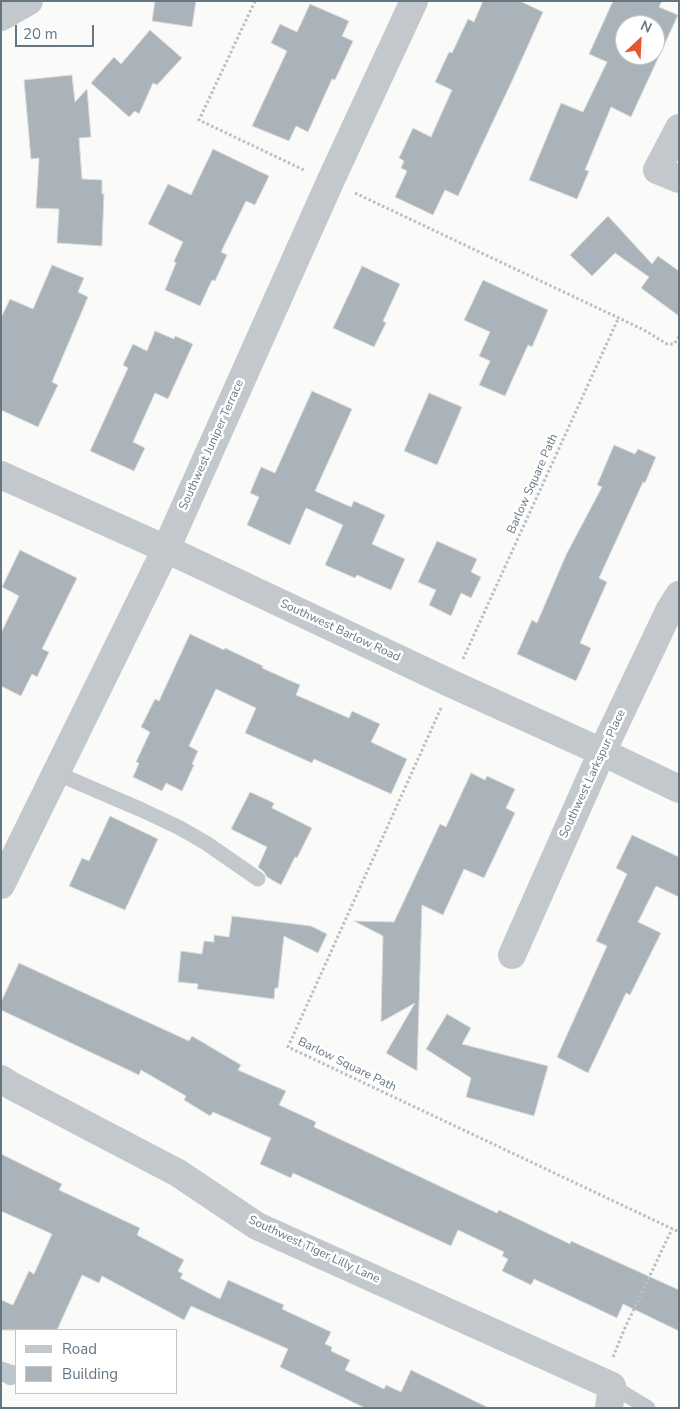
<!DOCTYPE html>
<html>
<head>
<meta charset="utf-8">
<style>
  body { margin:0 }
  #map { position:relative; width:680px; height:1409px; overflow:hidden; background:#fafaf8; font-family:"Nunito Sans",sans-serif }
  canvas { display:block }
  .frame { position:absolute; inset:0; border:2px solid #657683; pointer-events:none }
  .legend { position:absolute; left:15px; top:1329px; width:162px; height:65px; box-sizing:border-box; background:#fff; border:1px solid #c1c8cd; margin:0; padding:6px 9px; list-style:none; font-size:15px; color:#657683 }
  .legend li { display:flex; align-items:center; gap:10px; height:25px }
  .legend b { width:25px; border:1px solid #c1c8cd }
  .north { position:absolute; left:615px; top:15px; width:50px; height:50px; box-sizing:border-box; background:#fff; border:1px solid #c1c8cd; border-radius:50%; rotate:25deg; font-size:14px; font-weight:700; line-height:20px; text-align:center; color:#657683 }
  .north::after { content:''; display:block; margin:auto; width:18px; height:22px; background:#e4572e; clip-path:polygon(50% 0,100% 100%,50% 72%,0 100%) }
  .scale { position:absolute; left:15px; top:25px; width:79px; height:22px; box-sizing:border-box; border:2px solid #657683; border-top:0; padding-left:6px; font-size:15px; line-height:18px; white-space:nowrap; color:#657683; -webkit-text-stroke:4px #fff; paint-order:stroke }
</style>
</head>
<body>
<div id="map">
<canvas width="680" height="1409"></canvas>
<div class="frame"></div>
<ul class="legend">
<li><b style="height:6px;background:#c3c8cc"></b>Road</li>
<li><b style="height:14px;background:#aab3b9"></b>Building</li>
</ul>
<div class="north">N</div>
<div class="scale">20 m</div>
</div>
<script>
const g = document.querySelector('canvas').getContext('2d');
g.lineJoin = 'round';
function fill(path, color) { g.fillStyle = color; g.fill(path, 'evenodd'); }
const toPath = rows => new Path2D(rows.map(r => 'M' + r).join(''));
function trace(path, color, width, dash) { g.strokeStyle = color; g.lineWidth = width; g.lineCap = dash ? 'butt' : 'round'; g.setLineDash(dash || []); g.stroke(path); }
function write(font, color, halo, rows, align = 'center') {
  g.font = font + ' "Nunito Sans",sans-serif'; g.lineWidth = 5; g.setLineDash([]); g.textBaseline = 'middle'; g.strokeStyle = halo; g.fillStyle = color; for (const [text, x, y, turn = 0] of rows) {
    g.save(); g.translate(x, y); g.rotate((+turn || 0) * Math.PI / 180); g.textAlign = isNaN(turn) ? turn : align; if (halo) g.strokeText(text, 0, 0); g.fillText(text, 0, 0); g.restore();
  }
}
const water = toPath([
  [1,1361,16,1366,16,1383,13,1385,8,1385,1,1381]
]);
const building = toPath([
  [155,1,196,1,192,27,152,21,155,1],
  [483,1,520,1,543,12,512,81,458,196,445,190,433,215,395,197,407,171,401,168,404,161,399,158,413,128,431,137,452,90,435,82,449,52,452,53,468,19,474,22,483,1],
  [613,1,662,1,659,7,678,15,631,117,611,107,585,170,589,171,577,199,529,180,561,103,583,112,607,62,589,54,613,1],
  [625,25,655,25,655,55,625,55,625,25],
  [310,4,349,21,342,36,353,41,335,80,332,79,308,132,296,126,289,141,252,126,287,51,271,43,280,24,297,32,310,4],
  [150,30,182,58,157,85,153,83,139,114,135,111,129,117,91,83,114,57,121,64,150,30],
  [72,75,75,102,87,89,91,137,79,138,82,179,102,180,102,194,104,194,102,246,57,243,59,209,36,208,39,158,31,159,24,80,72,75],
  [213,149,269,176,255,205,246,201,221,252,227,255,215,281,212,280,200,306,165,290,176,263,174,261,183,242,148,224,168,184,191,195,213,149],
  [608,216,652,264,658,256,679,271,679,316,641,288,649,277,615,253,592,276,570,255,608,216],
  [52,265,84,278,78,292,88,297,52,382,58,385,38,427,1,410,1,318,10,299,33,309,52,265],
  [362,266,400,284,383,321,386,323,374,347,333,328,362,266],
  [483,280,548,310,532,347,528,345,505,396,479,385,490,361,479,356,490,332,464,320,483,280],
  [155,331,174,339,175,336,193,344,168,399,155,393,133,442,145,448,134,471,90,451,128,368,123,365,133,344,147,351,155,331],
  [312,391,352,409,315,491,351,507,354,501,385,515,372,544,405,559,391,590,357,575,355,578,325,565,343,525,306,508,290,545,247,525,259,497,250,493,261,467,275,473,312,391],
  [429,393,462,407,437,465,404,451,429,393],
  [614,445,635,454,638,449,656,457,645,483,643,482,599,578,607,582,580,643,591,648,576,681,517,654,532,620,537,623,566,555,602,487,597,485,614,445],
  [437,541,477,559,471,572,481,577,471,598,461,593,451,616,429,605,436,590,418,582,437,541],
  [20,550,77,578,42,649,49,652,37,677,32,674,21,696,1,686,1,633,19,596,2,587,20,550],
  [190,634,224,650,225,648,263,666,262,668,300,685,296,695,349,718,352,711,380,724,371,742,407,759,391,794,314,759,312,763,245,733,256,708,216,689,189,746,198,751,192,764,194,765,182,791,166,783,162,791,133,777,139,763,136,762,150,732,141,727,155,699,159,701,190,634],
  [471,773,485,780,487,776,515,789,506,808,515,813,484,878,464,869,443,915,422,905,417,1071,386,1053,415,1003,381,1022,383,936,354,921,394,922,440,824,446,827,471,773],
  [250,792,274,803,272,808,312,828,297,858,295,857,281,885,267,877,264,872,258,867,267,847,231,829,250,792],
  [110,816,158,839,125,910,69,886,82,858,89,861,110,816],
  [632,835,679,857,679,897,656,886,638,922,661,933,630,995,626,993,588,1073,557,1057,607,946,596,941,627,874,616,868,632,835],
  [232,916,311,926,327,934,318,953,284,936,278,988,275,988,274,999,197,989,198,984,178,982,181,951,202,954,204,941,214,942,214,935,229,937,232,916],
  [19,963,189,1041,192,1036,241,1065,238,1070,286,1091,279,1105,316,1122,314,1127,497,1213,499,1210,570,1244,571,1241,679,1290,679,1331,623,1304,617,1318,534,1279,531,1285,502,1271,508,1259,502,1256,504,1252,458,1230,451,1246,293,1173,291,1178,260,1164,271,1138,213,1112,210,1116,184,1100,186,1096,141,1070,139,1075,1,1010,1,1002,19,963],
  [447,1014,471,1028,462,1044,548,1066,534,1116,466,1097,471,1078,426,1049,447,1014],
  [1,1154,62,1184,59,1190,140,1228,137,1235,184,1260,178,1271,183,1274,180,1278,220,1299,228,1280,284,1305,282,1309,331,1332,325,1344,332,1347,331,1351,350,1360,345,1370,384,1389,386,1385,401,1392,411,1370,489,1408,365,1408,280,1367,288,1349,191,1306,184,1320,102,1276,99,1283,82,1275,57,1330,1,1330,1,1300,13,1305,29,1271,34,1274,52,1234,1,1211,1,1154]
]);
const path = toPath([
  [255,1,199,120,306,171],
  [355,193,644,330,667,344,674,344,679,337],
  [463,659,618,319],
  [441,708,288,1047,679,1232],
  [613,1357,624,1330,672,1229]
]);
const service = toPath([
  [56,773,142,810,180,828,206,843,258,879],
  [612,1386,648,1408]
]);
const minor = toPath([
  [1,17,29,1],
  [679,128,657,170,679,179],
  [1,475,166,549,452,684,602,752,679,789],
  [1,885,166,549,330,182,414,1],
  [512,955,602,752,669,611,679,595],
  [1,1079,12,1086,178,1173,257,1226,612,1386,609,1408]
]);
const streetNames = [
  ["Southwest Juniper Terrace",212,445,-66],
  ["Barlow Square Path",533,484,-66],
  ["Southwest Barlow Road",340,631,25],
  ["Southwest Larkspur Place",593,774,-65],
  ["Barlow Square Path",347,1065,26],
  ["Southwest Tiger Lilly Lane",314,1250,25]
];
fill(water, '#bbc7cb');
fill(building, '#aab3b9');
trace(building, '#dcdcda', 1);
trace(path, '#bbbfc2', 3, [2.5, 2.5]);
trace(service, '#c3c8cc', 15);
trace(minor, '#c3c8cc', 28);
write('12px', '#657683', '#fff', streetNames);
</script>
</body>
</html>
